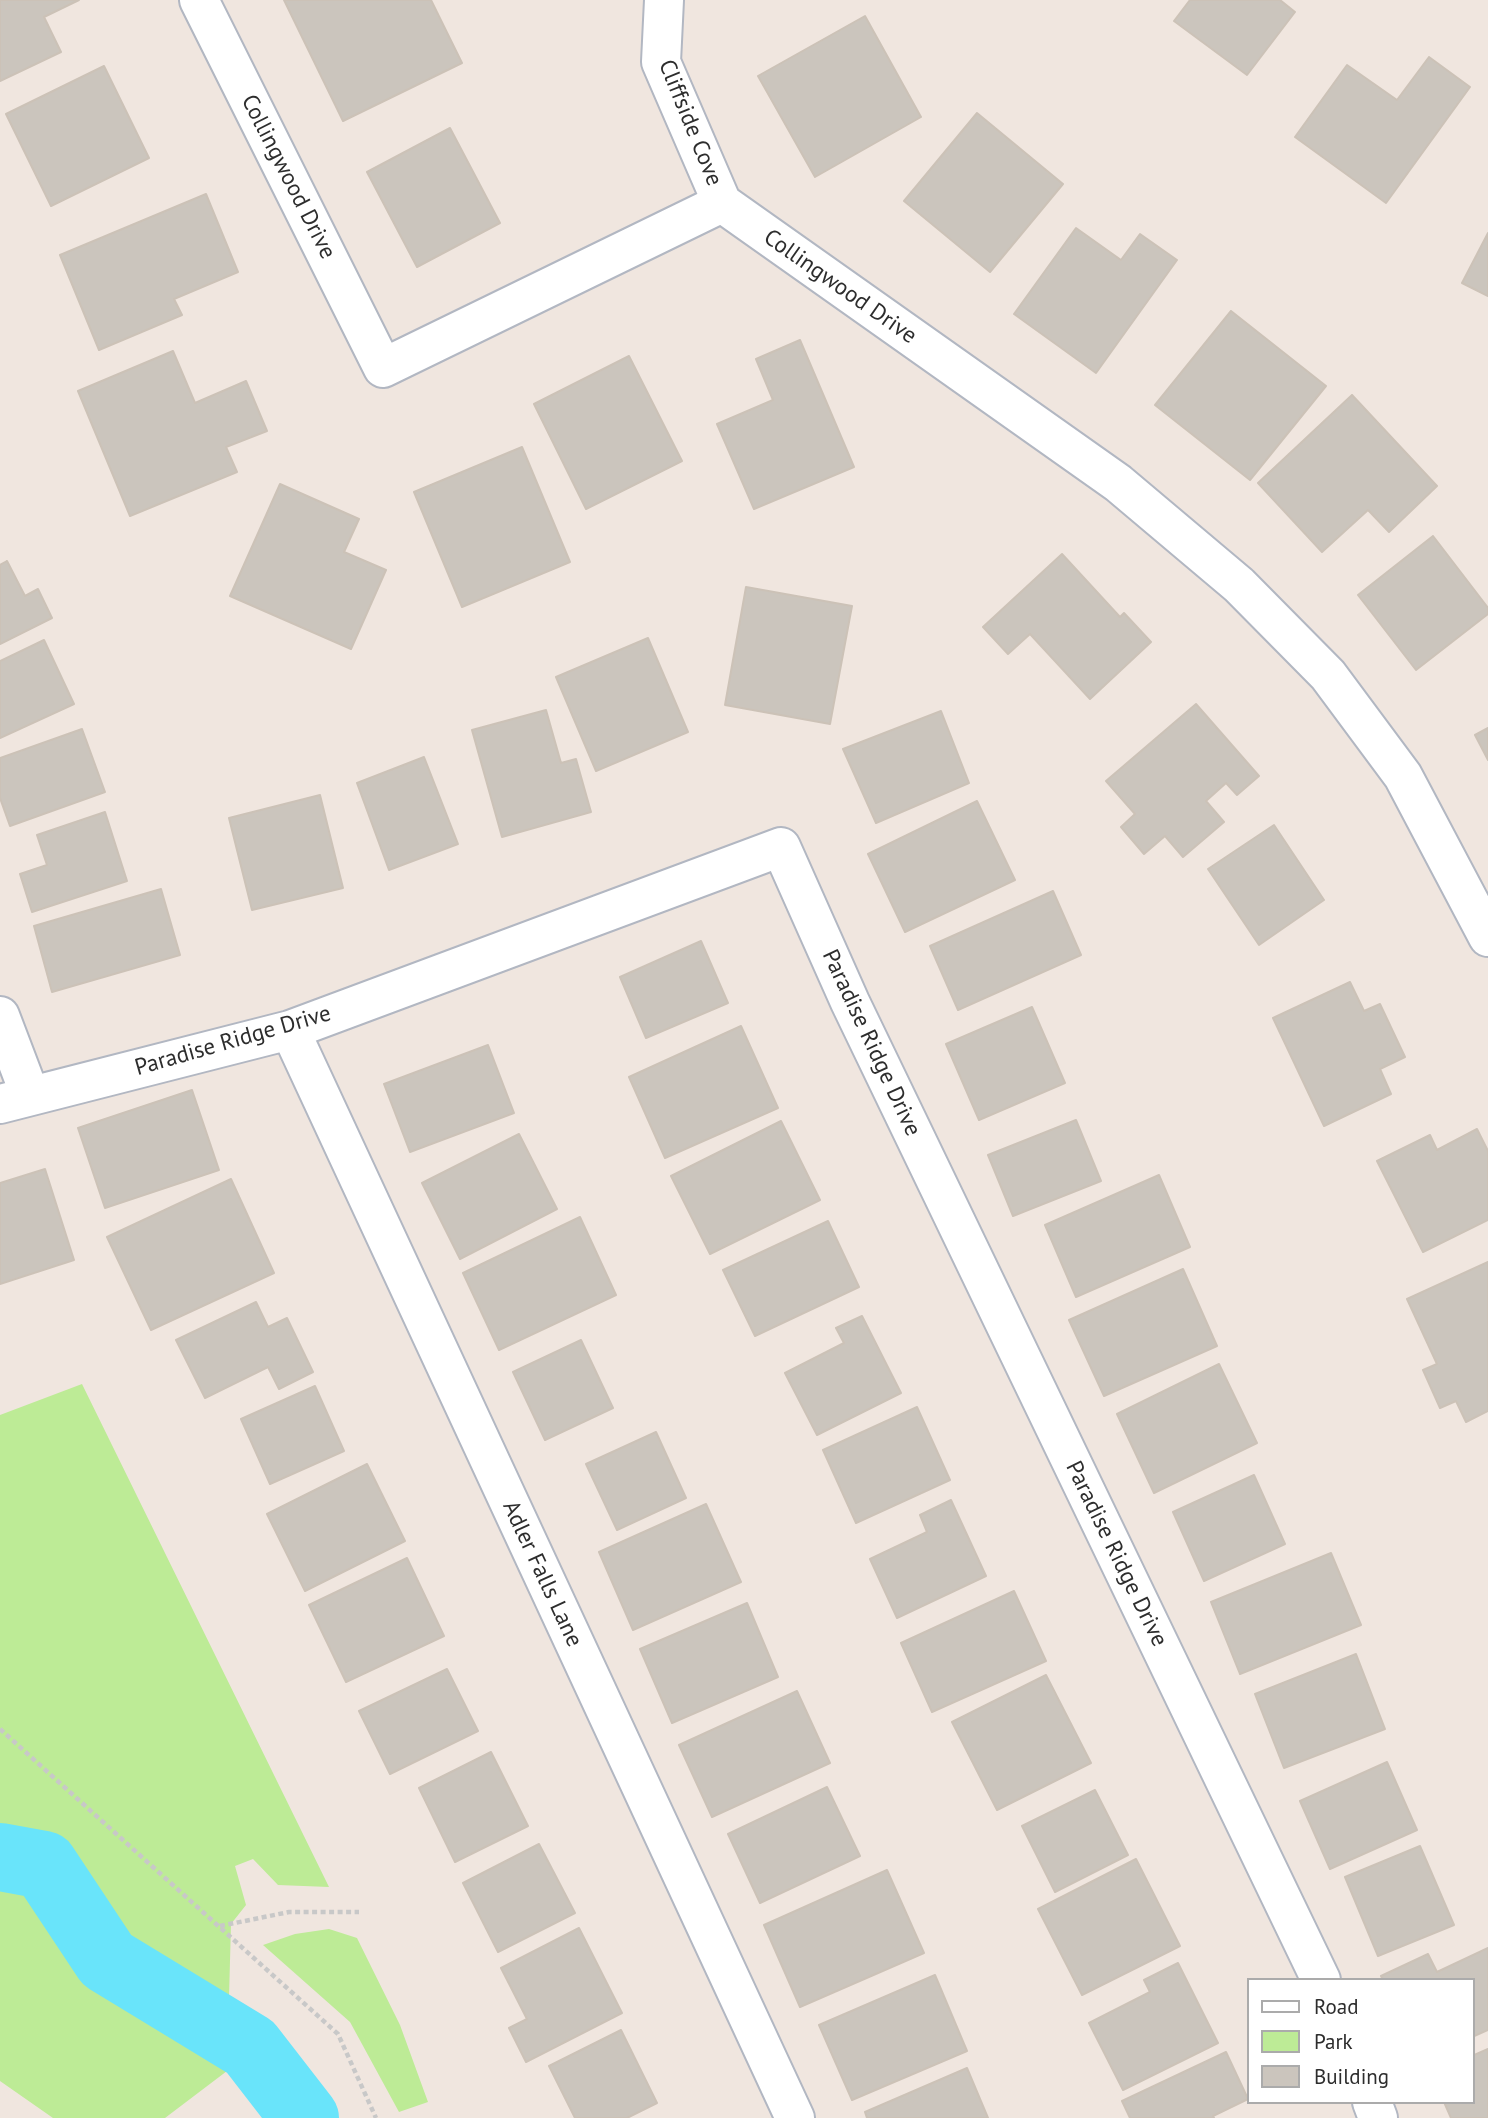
<!DOCTYPE html>
<html>
<head>
<meta charset="utf-8">
<style>
  body { margin:0 }
  #map { position:relative; width:1488px; height:2118px; overflow:hidden; background:#f0e6df; font-family:"PT Sans",sans-serif }
  canvas { display:block }
  .legend { position:absolute; left:1247px; top:1978px; width:228px; height:126px; box-sizing:border-box; background:#fff; border:2px solid #ababab; margin:0; padding:9px 12px; list-style:none; font-size:21px; color:#2d2d2d }
  .legend li { display:flex; align-items:center; gap:14px; height:35px }
  .legend b { width:35px; border:2px solid #ababab }
</style>
</head>
<body>
<div id="map">
<canvas width="1488" height="2118"></canvas>
<ul class="legend">
<li><b style="height:9px;background:#fff"></b>Road</li>
<li><b style="height:19px;background:#bdeb96"></b>Park</li>
<li><b style="height:19px;background:#cbc5bd"></b>Building</li>
</ul>
</div>
<script>
const g = document.querySelector('canvas').getContext('2d');
g.lineJoin = 'round';
function fill(path, color) { g.fillStyle = color; g.fill(path, 'evenodd'); }
const toPath = rows => new Path2D(rows.map(r => 'M' + r).join(''));
function trace(path, color, width, dash) { g.strokeStyle = color; g.lineWidth = width; g.lineCap = dash ? 'butt' : 'round'; g.setLineDash(dash || []); g.stroke(path); }
function write(font, color, halo, rows, align = 'center') {
  g.font = font + ' "PT Sans",sans-serif'; g.lineWidth = 7; g.setLineDash([]); g.textBaseline = 'middle'; g.strokeStyle = halo; g.fillStyle = color; for (const [text, x, y, turn = 0] of rows) {
    g.save(); g.translate(x, y); g.rotate((+turn || 0) * Math.PI / 180); g.textAlign = isNaN(turn) ? turn : align; if (halo) g.strokeText(text, 0, 0); g.fillText(text, 0, 0); g.restore();
  }
}
const green = toPath([
  [82,1384,329,1887,278,1885,253,1859,235,1866,246,1905,231,1924,227,2071,165,2118,53,2118,0,2081,0,1415],
  [329,1929,357,1938,400,2025,428,2102,399,2112,350,2022,263,1945,295,1934]
]);
const river = toPath([
  [0,1857,44,1865,107,1960,250,2047,305,2118]
]);
const building = toPath([
  [0,0,79,0,44,17,61,52,0,81,0,0],
  [284,0,431,0,462,63,343,121,284,0],
  [1190,0,1280,0,1295,12,1247,75,1174,21,1190,0],
  [865,16,921,117,815,177,758,76,865,16],
  [1429,57,1470,87,1386,203,1295,137,1347,65,1397,100,1429,57],
  [104,66,149,158,51,206,6,114,104,66],
  [977,113,1063,184,990,272,904,201,977,113],
  [450,128,500,223,417,267,367,172,450,128],
  [206,194,238,272,174,299,182,315,99,350,60,255,206,194],
  [1076,228,1121,260,1140,234,1177,260,1096,373,1014,314,1076,228],
  [1488,233,1488,296,1462,283,1488,233],
  [1231,311,1326,386,1250,480,1155,405,1231,311],
  [800,340,854,467,754,509,717,424,773,400,756,359,800,340],
  [173,351,195,403,246,381,267,431,226,447,237,472,130,516,78,391,173,351],
  [629,356,682,461,586,509,534,404,629,356],
  [1352,395,1437,486,1389,532,1368,510,1322,552,1258,483,1352,395],
  [522,447,570,562,462,607,414,492,522,447],
  [280,484,359,519,344,552,386,570,351,649,230,596,280,484],
  [1433,536,1488,608,1488,614,1416,670,1358,595,1433,536],
  [1062,554,1120,617,1124,613,1151,642,1090,699,1030,634,1008,654,983,627,1062,554],
  [7,561,25,596,38,589,52,618,0,644,0,565,7,561],
  [746,587,852,606,830,724,725,705,746,587],
  [648,638,688,732,596,771,556,677,648,638],
  [44,640,74,704,0,738,0,661,44,640],
  [1196,704,1259,776,1237,795,1226,783,1206,801,1224,822,1183,857,1165,836,1144,854,1121,827,1135,814,1106,781,1196,704],
  [546,710,561,763,576,759,591,812,502,837,472,730,546,710],
  [941,711,969,783,876,823,843,749,941,711],
  [1488,728,1488,760,1475,735,1488,728],
  [82,729,105,792,10,826,0,798,0,758,82,729],
  [424,757,458,844,389,870,357,783,424,757],
  [320,795,343,888,252,910,229,818,320,795],
  [977,801,1015,880,905,932,868,854,977,801],
  [105,812,127,881,32,912,20,874,47,865,37,835,105,812],
  [1274,825,1324,900,1259,945,1208,869,1274,825],
  [161,889,180,955,52,992,34,926,161,889],
  [1053,891,1081,955,958,1010,930,946,1053,891],
  [701,941,728,1003,646,1038,620,977,701,941],
  [1350,982,1364,1011,1380,1004,1405,1057,1380,1069,1391,1094,1324,1126,1273,1018,1350,982],
  [1032,1007,1065,1083,979,1120,946,1044,1032,1007],
  [741,1026,778,1108,665,1158,629,1077,741,1026],
  [488,1045,514,1113,410,1152,384,1084,488,1045],
  [192,1090,219,1170,105,1208,78,1128,192,1090],
  [1076,1120,1101,1181,1013,1216,988,1155,1076,1120],
  [781,1121,820,1200,710,1254,671,1176,781,1121],
  [1477,1129,1488,1151,1488,1220,1423,1252,1377,1161,1430,1135,1437,1150,1477,1129],
  [519,1134,557,1209,460,1259,422,1183,519,1134],
  [45,1169,74,1260,0,1284,0,1183,45,1169],
  [1159,1175,1190,1247,1076,1297,1045,1225,1159,1175],
  [231,1179,274,1273,151,1330,107,1237,231,1179],
  [580,1217,616,1295,499,1350,463,1273,580,1217],
  [828,1221,859,1287,755,1336,723,1270,828,1221],
  [1488,1262,1488,1411,1466,1422,1456,1401,1440,1408,1423,1370,1437,1364,1407,1299,1488,1262],
  [1183,1269,1217,1346,1104,1396,1069,1320,1183,1269],
  [256,1302,268,1327,287,1318,313,1372,279,1389,268,1367,205,1398,176,1340,256,1302],
  [862,1316,901,1393,817,1435,785,1373,844,1343,836,1328,862,1316],
  [581,1340,613,1408,545,1440,513,1372,581,1340],
  [1219,1364,1257,1443,1154,1493,1117,1414,1219,1364],
  [315,1386,344,1451,270,1484,241,1419,315,1386],
  [917,1407,950,1480,856,1523,823,1450,917,1407],
  [656,1432,686,1498,617,1530,586,1464,656,1432],
  [367,1464,405,1541,305,1591,267,1514,367,1464],
  [1254,1475,1285,1544,1204,1581,1173,1512,1254,1475],
  [951,1500,986,1576,897,1618,870,1559,927,1532,920,1515,951,1500],
  [706,1504,741,1582,633,1630,599,1552,706,1504],
  [1331,1553,1361,1625,1240,1674,1211,1602,1331,1553],
  [407,1558,444,1636,346,1682,309,1605,407,1558],
  [1014,1591,1046,1661,932,1712,901,1643,1014,1591],
  [747,1603,778,1677,672,1723,640,1649,747,1603],
  [1356,1654,1385,1729,1284,1768,1255,1694,1356,1654],
  [447,1669,478,1731,390,1774,359,1711,447,1669],
  [1046,1675,1091,1763,997,1810,952,1722,1046,1675],
  [797,1691,830,1763,712,1817,679,1745,797,1691],
  [491,1752,528,1826,455,1862,419,1788,491,1752],
  [1387,1762,1417,1830,1330,1869,1300,1801,1387,1762],
  [827,1787,860,1856,760,1903,728,1834,827,1787],
  [1095,1790,1128,1855,1055,1892,1022,1826,1095,1790],
  [539,1844,575,1913,498,1952,463,1883,539,1844],
  [1420,1846,1454,1925,1378,1956,1345,1877,1420,1846],
  [1136,1859,1180,1946,1082,1995,1038,1909,1136,1859],
  [887,1870,924,1953,800,2007,764,1925,887,1870],
  [579,1928,622,2013,526,2062,509,2028,527,2019,501,1968,579,1928],
  [1488,1948,1488,2030,1472,2037,1472,1980,1383,1980,1381,1976,1428,1954,1437,1972,1488,1948],
  [1178,1963,1218,2043,1123,2090,1089,2023,1150,1992,1144,1980,1178,1963],
  [935,1975,967,2051,852,2100,819,2025,935,1975],
  [621,2030,657,2103,627,2118,575,2118,549,2066,621,2030],
  [1488,2049,1488,2118,1451,2118,1444,2102,1472,2102,1472,2056,1488,2049],
  [1226,2052,1248,2099,1213,2116,1214,2118,1130,2118,1122,2101,1226,2052],
  [967,2068,988,2118,867,2118,865,2112,967,2068]
]);
const path = toPath([
  [0,1729,338,2034,376,2118],
  [220,1926,289,1912,359,1912]
]);
const minor = toPath([
  [199,0,383,368,722,203],
  [664,0,661,62,722,203],
  [722,203,1118,483,1239,585,1328,675,1403,776,1488,937],
  [0,1016,30,1095],
  [290,1030,795,2118],
  [0,1104,290,1030,781,847,850,1002,1321,1980],
  [1372,2102,1378,2118]
]);
const streetNames = [
  ["Cliffside Cove",690,123,68],
  ["Collingwood Drive",288,177,63],
  ["Collingwood Drive",840,287,35],
  ["Paradise Ridge Drive",233,1041,-16],
  ["Paradise Ridge Drive",871,1043,65],
  ["Paradise Ridge Drive",1116,1554,64],
  ["Adler Falls Lane",542,1574,65]
];
fill(green, '#bdeb96');
trace(river, '#69e4fa', 68);
fill(building, '#cbc5bd');
trace(building, '#ccc2b7', 2);
trace(minor, '#b2b7c2', 42);
trace(path, '#c8c8c8', 4.5, [5, 3.5]);
trace(minor, '#fff', 38);
write('23px', '#2d2d2d', '#fff', streetNames);
</script>
</body>
</html>
